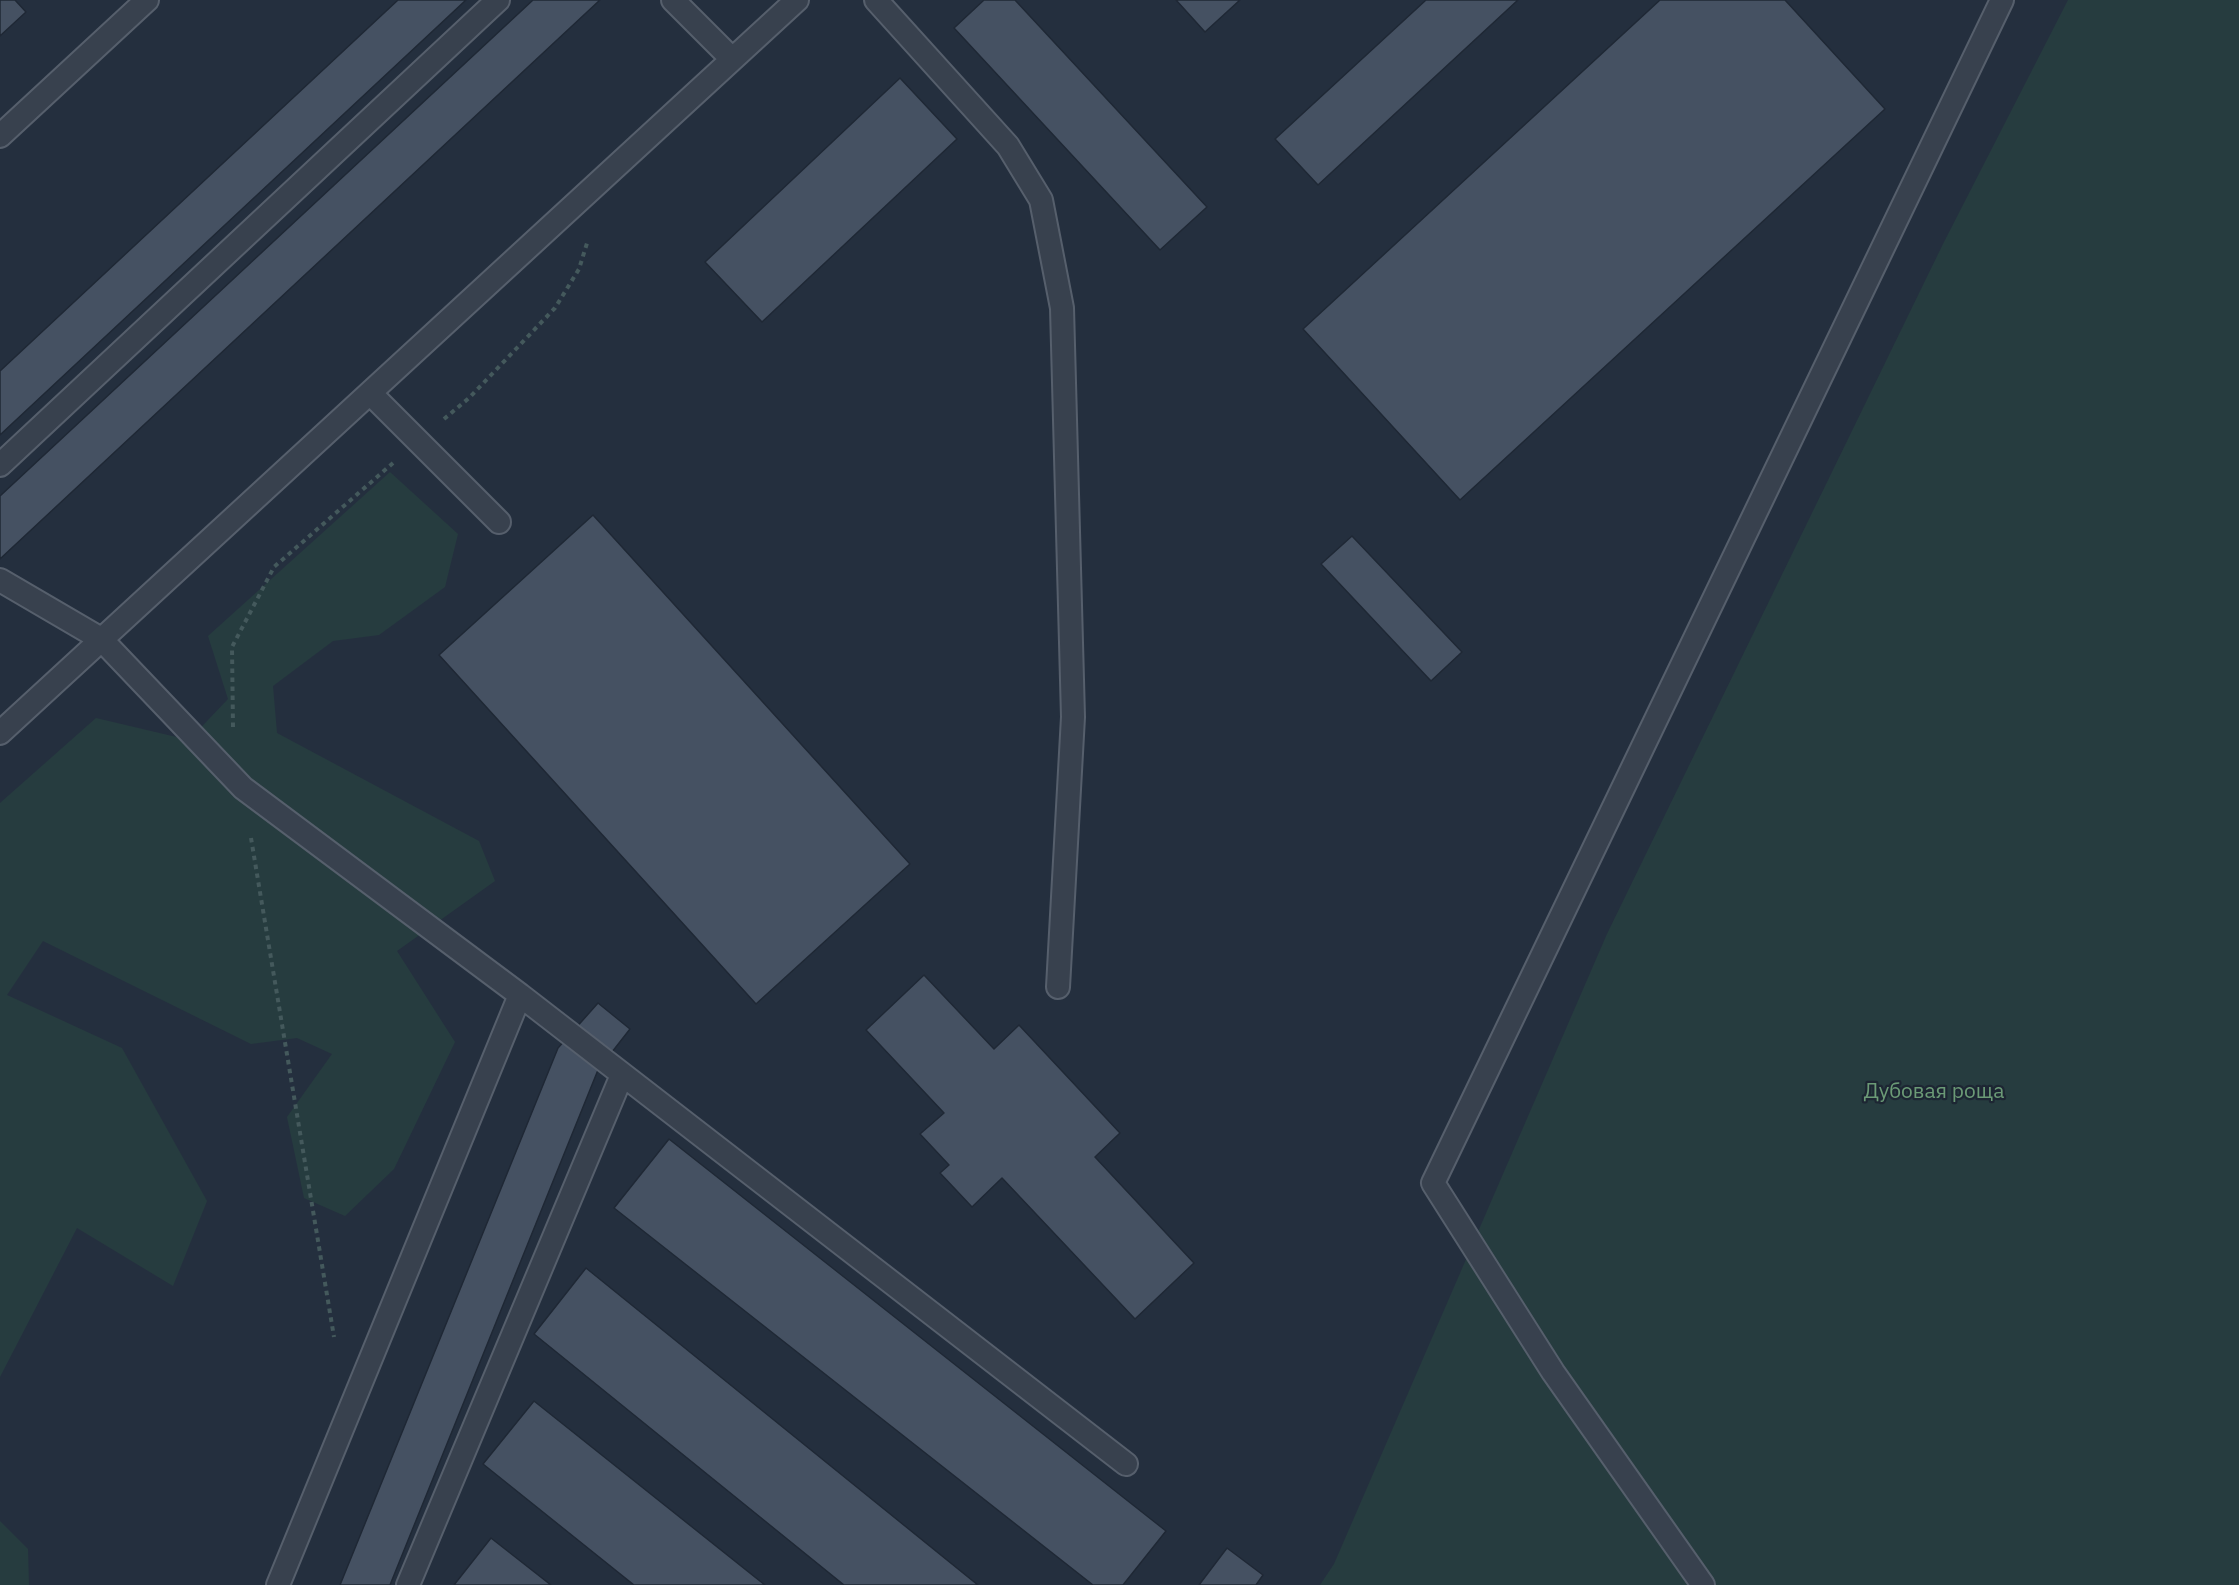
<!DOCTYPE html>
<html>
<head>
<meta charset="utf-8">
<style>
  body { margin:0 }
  canvas { display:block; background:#242f3e }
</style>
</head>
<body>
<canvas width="2239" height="1585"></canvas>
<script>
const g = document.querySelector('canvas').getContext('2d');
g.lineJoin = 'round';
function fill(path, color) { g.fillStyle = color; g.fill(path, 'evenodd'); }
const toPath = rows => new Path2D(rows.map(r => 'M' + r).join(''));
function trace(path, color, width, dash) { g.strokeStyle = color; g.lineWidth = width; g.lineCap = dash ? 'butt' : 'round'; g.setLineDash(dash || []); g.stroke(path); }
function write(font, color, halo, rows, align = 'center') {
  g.font = font + ' "IBM Plex Sans",sans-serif'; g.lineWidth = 4.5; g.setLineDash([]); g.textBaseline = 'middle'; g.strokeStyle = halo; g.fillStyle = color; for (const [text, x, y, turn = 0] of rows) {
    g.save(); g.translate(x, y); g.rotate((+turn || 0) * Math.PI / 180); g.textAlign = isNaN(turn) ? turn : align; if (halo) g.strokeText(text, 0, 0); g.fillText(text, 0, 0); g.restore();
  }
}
const green = toPath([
  [2068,0,2239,0,2239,1585,1320,1585,1334,1564,1607,934,1943,244],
  [390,472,458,534,445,587,379,635,333,641,273,686,277,733,479,841,495,881,397,951,455,1042,394,1169,345,1216,304,1198,287,1117,332,1054,297,1038,251,1044,43,941,7,995,122,1048,207,1201,173,1286,77,1228,0,1377,0,803,96,718,189,740,228,699,208,636],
  [0,1521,28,1549,29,1585,0,1585]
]);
const building = toPath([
  [0,0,15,0,26,12,0,36,0,0],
  [398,0,466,0,0,435,0,371,398,0],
  [533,0,600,0,0,559,0,496,533,0],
  [984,0,1015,0,1207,207,1160,250,954,28,984,0],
  [1176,0,1240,0,1205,32,1176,0],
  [1426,0,1518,0,1318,185,1275,139,1426,0],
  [1660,0,1785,0,1885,109,1460,500,1303,329,1660,0],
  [900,78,957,139,762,322,705,262,900,78],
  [593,515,910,864,756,1004,439,655,593,515],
  [1352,536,1462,652,1431,681,1321,564,1352,536],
  [924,975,994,1049,1019,1025,1120,1133,1095,1157,1194,1263,1135,1319,1002,1178,972,1207,940,1173,949,1165,920,1134,944,1113,866,1030,924,975],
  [598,1003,630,1029,598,1070,390,1585,340,1585,558,1048,598,1003],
  [669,1139,1166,1531,1123,1585,1093,1585,614,1208,669,1139],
  [586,1268,978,1585,844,1585,534,1334,586,1268],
  [534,1401,765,1585,634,1585,483,1464,534,1401],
  [491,1538,551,1585,454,1585,491,1538],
  [1227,1548,1263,1575,1256,1585,1199,1585,1227,1548]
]);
const path = toPath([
  [444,419,469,398,555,308,579,269,588,240],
  [233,727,232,647,274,567,393,463],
  [251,838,334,1337]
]);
const service = toPath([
  [673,0,732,59],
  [876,0,1008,146,1041,200,1062,308,1073,717,1058,987],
  [0,136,147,0],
  [370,393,499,522],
  [0,465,498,0],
  [0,580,101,639,243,788,520,995,278,1585],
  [0,733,797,0],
  [520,995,1126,1464],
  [408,1585,622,1075],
  [1703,1585,1553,1372,1433,1183,2002,0]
]);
const parkNames = [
  ["Дубовая роща",1934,1092]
];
fill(green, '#263c3f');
fill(building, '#455162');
trace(building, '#1f2835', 1.5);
trace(service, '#565f6c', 26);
trace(path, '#44595c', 4, [4.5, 4.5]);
trace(service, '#38414e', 22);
write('21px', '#6b9a76', '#1d2633', parkNames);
</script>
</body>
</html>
